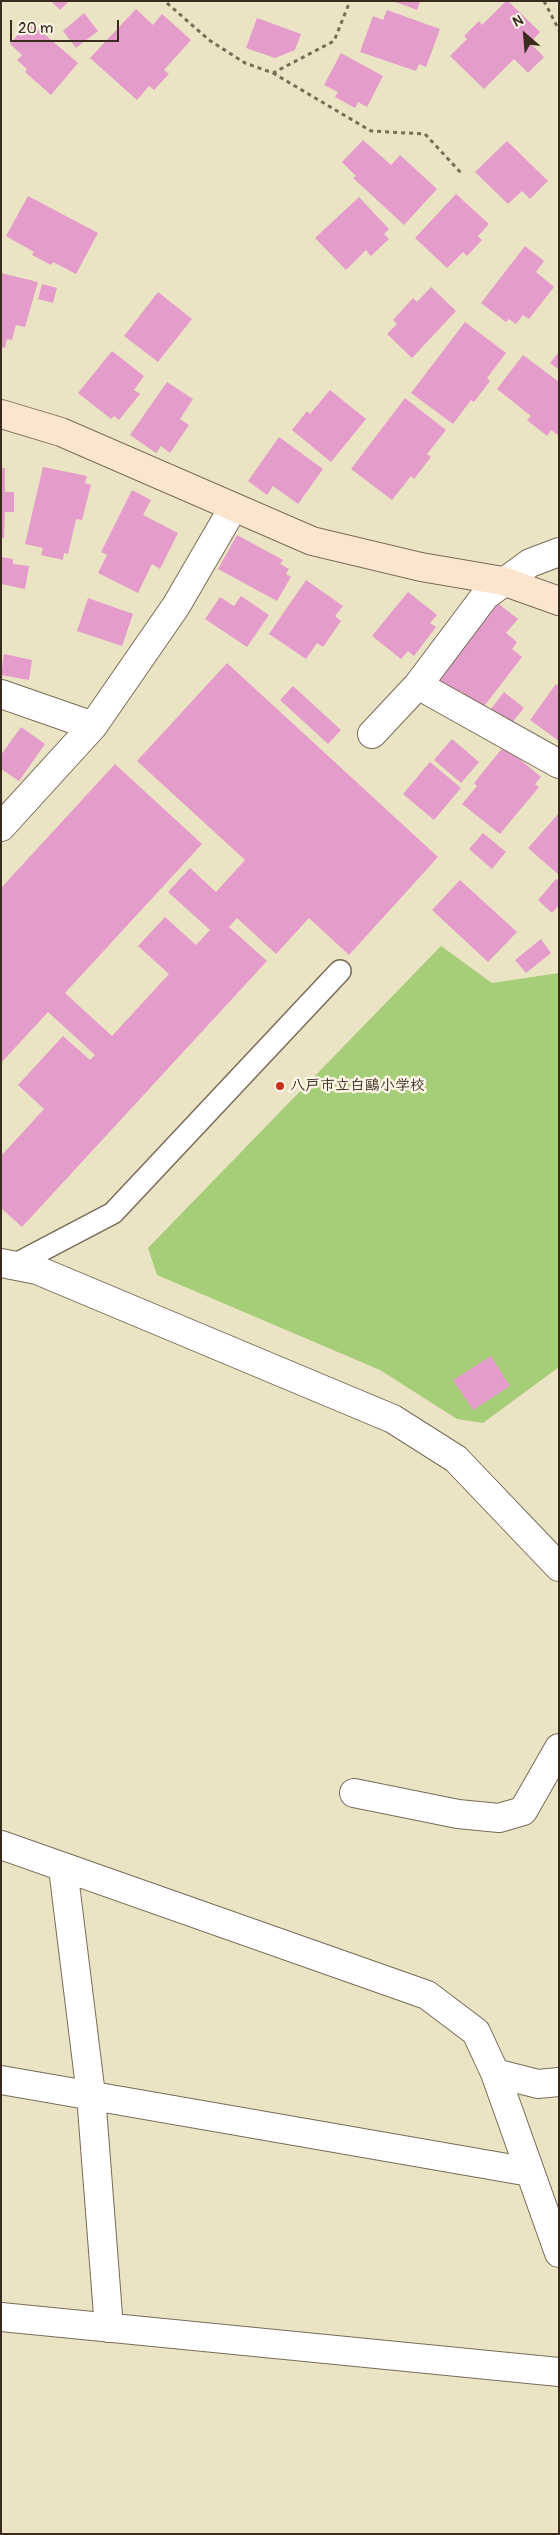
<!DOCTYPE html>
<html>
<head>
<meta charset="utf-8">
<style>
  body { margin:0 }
  #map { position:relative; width:560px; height:2535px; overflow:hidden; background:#ebe4c4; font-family:Pangolin,sans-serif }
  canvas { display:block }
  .frame { position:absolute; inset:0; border:2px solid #3b2a1e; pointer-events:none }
  .north { position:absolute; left:500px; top:10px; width:50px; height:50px; -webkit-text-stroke:4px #fcf5e5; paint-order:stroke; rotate:333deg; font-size:14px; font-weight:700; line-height:20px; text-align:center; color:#3b2a1e }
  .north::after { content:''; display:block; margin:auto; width:18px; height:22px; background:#3b2a1e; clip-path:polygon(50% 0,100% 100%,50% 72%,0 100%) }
  .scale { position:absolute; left:10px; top:20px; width:109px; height:22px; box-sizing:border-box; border:2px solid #3b2a1e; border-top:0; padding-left:6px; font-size:15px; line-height:18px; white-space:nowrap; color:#3b2a1e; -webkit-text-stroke:4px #fcf5e5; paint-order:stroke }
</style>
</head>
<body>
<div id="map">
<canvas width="560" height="2535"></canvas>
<div class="frame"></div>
<div class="north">N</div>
<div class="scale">20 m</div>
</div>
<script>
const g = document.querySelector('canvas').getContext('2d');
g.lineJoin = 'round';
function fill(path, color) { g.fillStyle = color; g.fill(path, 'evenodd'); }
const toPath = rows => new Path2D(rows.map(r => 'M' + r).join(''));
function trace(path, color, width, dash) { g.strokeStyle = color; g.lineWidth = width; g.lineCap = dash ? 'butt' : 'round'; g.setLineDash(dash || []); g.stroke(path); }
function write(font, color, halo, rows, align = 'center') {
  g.font = font + ' Pangolin,"Klee One",sans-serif'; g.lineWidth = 5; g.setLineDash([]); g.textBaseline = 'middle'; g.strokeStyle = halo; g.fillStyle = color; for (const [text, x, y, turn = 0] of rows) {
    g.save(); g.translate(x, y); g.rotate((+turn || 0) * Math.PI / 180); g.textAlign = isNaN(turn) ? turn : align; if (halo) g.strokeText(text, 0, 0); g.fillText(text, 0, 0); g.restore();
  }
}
const green = toPath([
  [441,946,492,983,559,973,559,1367,483,1423,457,1419,380,1370,157,1275,148,1248]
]);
const building = toPath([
  [51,1,69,1,60,10],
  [393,1,420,1,417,10],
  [506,1,508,1,540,32,530,43,544,57,528,73,514,59,484,89,450,56,467,39,464,36,479,21,482,25],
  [136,9,153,25,162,14,191,40,164,70,169,74,154,90,149,86,137,100,90,58],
  [387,10,440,29,426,67,419,64,416,71,360,52,373,16,383,20],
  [84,13,98,31,76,48,63,31],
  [257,18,301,34,295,50,275,58,246,48],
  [29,21,78,63,51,95,25,72,27,69,17,60,22,55,10,44],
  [341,53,383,76,367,107,358,102,355,108,335,97,338,92,324,85],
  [363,140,391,165,400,155,437,189,404,225,353,178,356,176,342,162],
  [507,141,548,181,530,199,522,191,508,204,475,172],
  [456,194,489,224,478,236,482,240,467,256,463,252,447,268,415,238],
  [28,196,98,233,76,274,53,262,51,265,32,255,34,252,6,236],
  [359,197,389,229,384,234,389,239,371,256,366,250,346,270,315,238],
  [525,246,544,261,536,272,554,287,529,319,523,315,516,324,509,319,506,322,481,303],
  [1,273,38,282,25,327,16,325,12,340,7,339,5,348,1,347],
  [42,284,57,288,53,303,38,299],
  [431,287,456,311,412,358,387,334,397,324,393,320,413,298,417,302],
  [158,292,192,319,158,362,124,336],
  [465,322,506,353,487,378,490,381,474,402,471,400,453,424,411,393],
  [112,351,144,376,134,390,140,394,119,420,114,416,111,419,78,393],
  [559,352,559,370,550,363],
  [523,355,559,382,559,436,551,430,547,436,527,420,531,416,497,389],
  [167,382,193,399,180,419,189,425,170,453,161,446,156,453,130,435],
  [330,390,366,419,331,462,292,430,307,411,310,414],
  [405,398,446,430,427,454,431,457,414,479,411,476,392,500,351,469],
  [279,437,323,469,298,504,273,486,267,495,248,481],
  [43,467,87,476,85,483,91,485,82,520,76,519,68,554,64,553,63,560,41,555,43,548,25,544],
  [1,468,5,468,5,492,14,492,14,512,5,512,4,538,1,538],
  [132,490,151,500,143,515,178,533,160,569,152,564,138,593,98,573,107,555,101,552],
  [237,535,283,560,280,564,289,569,286,574,291,577,277,601,218,569],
  [1,557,13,559,13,564,29,566,25,589,1,584],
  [306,580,343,606,335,616,341,621,323,647,317,643,306,659,269,634],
  [408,592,437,615,430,623,436,627,414,656,408,651,401,659,372,636],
  [241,596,269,615,247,647,205,619,220,597,234,606],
  [88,598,133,614,122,646,77,631],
  [495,601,518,619,506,633,517,642,512,649,522,657,482,709,434,680],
  [4,654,32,660,29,680,1,675],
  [227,663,438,857,349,955,309,918,276,954,237,918,229,927,267,961,22,1227,1,1208,1,1156,44,1109,18,1085,63,1036,90,1060,95,1055,48,1012,1,1063,1,888,115,764,202,844,65,993,112,1036,169,974,138,946,165,917,196,945,210,930,168,892,190,868,216,892,245,860,137,761],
  [556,684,559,686,559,741,530,720],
  [293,686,341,730,328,744,280,700],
  [504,692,524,708,510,725,490,710],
  [21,727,45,744,19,781,1,769,1,755],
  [452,739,479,762,461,783,434,760],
  [504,746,541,777,535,784,539,787,500,834,462,804,477,786,474,783],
  [430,762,461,788,434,820,403,794],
  [559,813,559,875,528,848],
  [483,833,506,852,492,869,469,849],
  [556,879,559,881,559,905,552,913,538,900],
  [460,880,517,932,488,962,432,910],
  [541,939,551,953,526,973,515,960],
  [491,1356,510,1386,473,1410,453,1380]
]);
const path = toPath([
  [544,1,559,30],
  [167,3,209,40,245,63,273,73,334,41,350,1],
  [273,73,371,131,425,134,462,174]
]);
const lane = toPath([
  [14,1265,113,1213,340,971]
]);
const street = toPath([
  [418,685,559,764],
  [1,694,93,726],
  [372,734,418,685,485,596,530,563,559,552],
  [1,827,93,726,176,606,233,508],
  [1,1263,37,1270,393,1419,456,1459,559,1567],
  [354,1793,458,1814,499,1818,523,1811,559,1748],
  [1,1845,427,1995,476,2032,495,2073,559,2253],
  [63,1868,91,2095,109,2328],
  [495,2073,538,2084,559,2082],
  [1,2080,530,2172],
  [1,2317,559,2372]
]);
const secondary = toPath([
  [1,414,61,432,312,541,421,567,503,581,559,601]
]);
const markers = [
  [280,1086,5,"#c8321e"]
];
const poiNames = [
  ["八戸市立白鷗小学校",290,1086]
];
fill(green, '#a6cd78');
fill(building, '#e49cca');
trace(lane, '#796b58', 24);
trace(street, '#796b58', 30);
trace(secondary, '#796b58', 30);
trace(path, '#796b58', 3, [4, 4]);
trace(lane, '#fff', 21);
trace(street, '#fff', 28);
trace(secondary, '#fce5cf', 28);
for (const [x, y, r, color] of markers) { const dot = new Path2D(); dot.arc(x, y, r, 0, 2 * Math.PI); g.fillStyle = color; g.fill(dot); trace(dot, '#fcf5e5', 2); }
write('bold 15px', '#3b2a1e', '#fcf5e5', poiNames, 'left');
</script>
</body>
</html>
